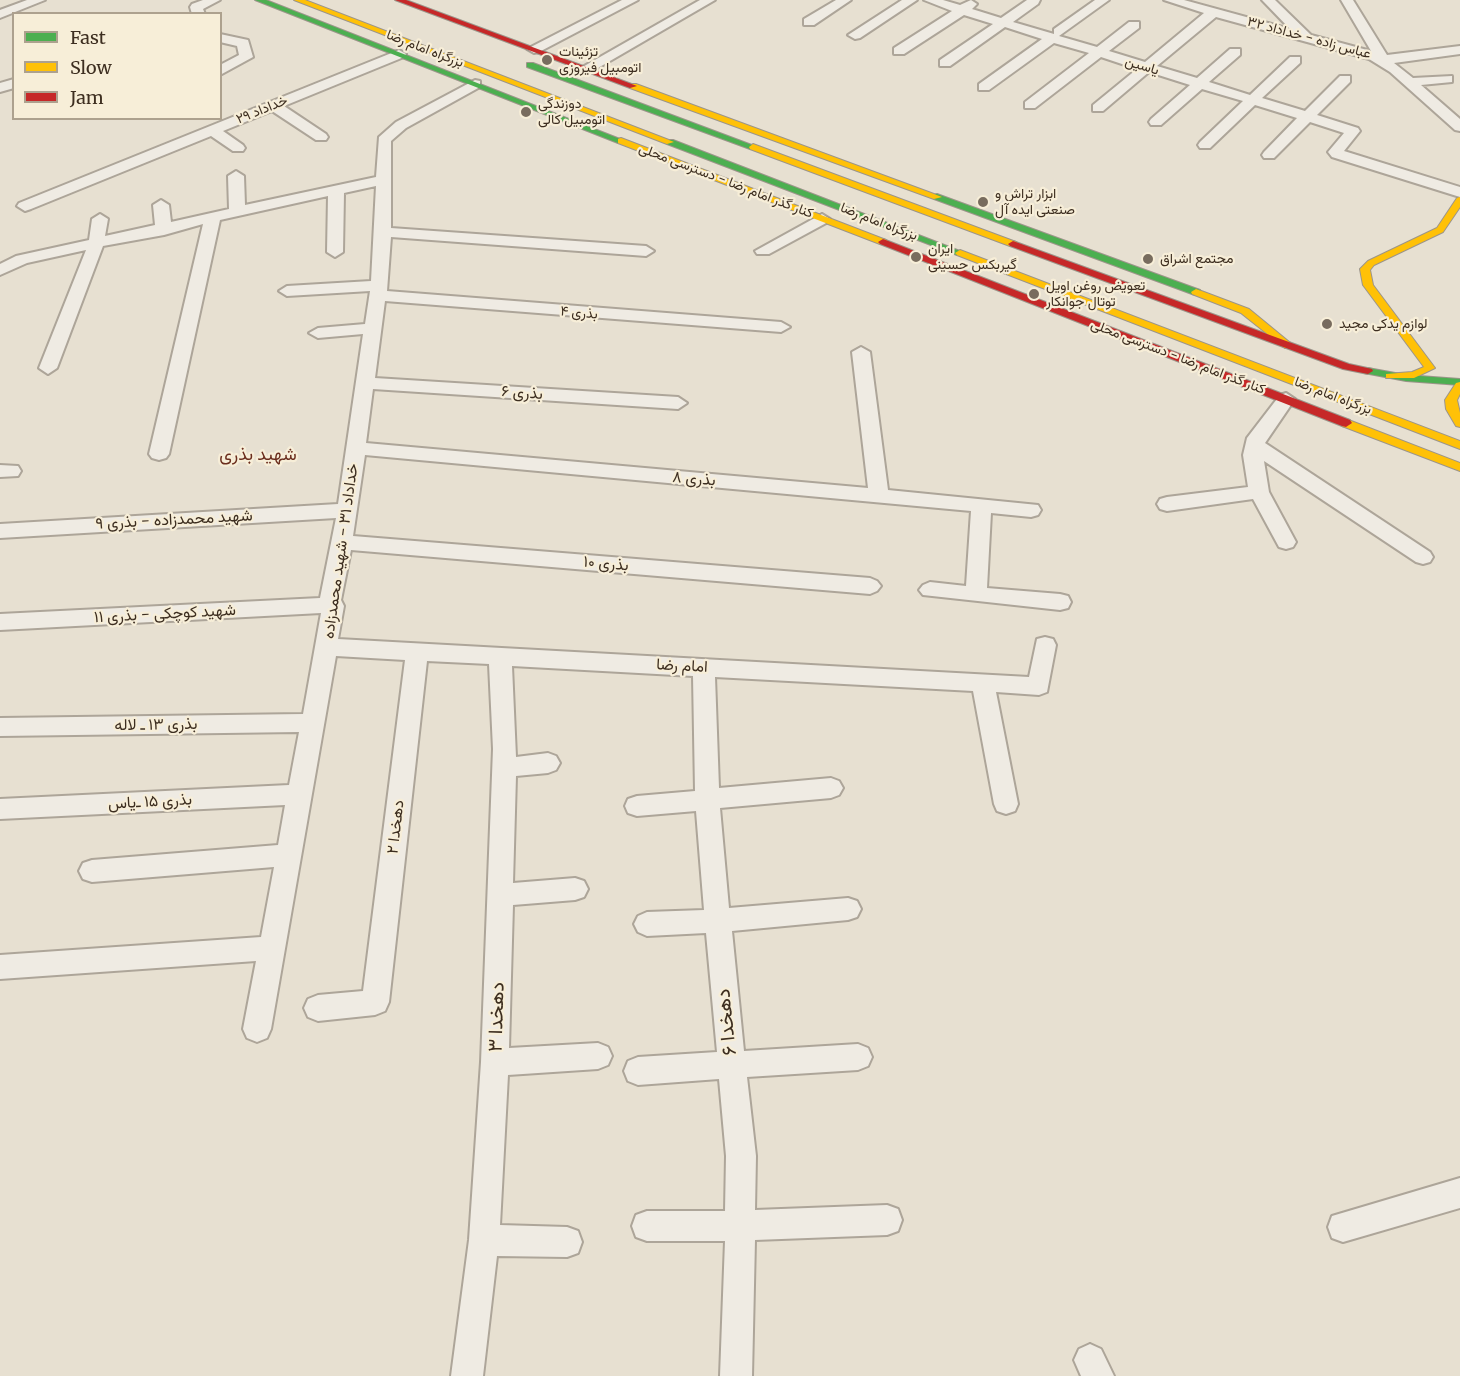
<!DOCTYPE html>
<html>
<head>
<meta charset="utf-8">
<style>
  body { margin:0 }
  #map { position:relative; width:1460px; height:1376px; overflow:hidden; background:#e7e0d1; font-family:Merriweather,serif }
  canvas { display:block }
  .legend { position:absolute; left:12px; top:12px; width:210px; height:108px; box-sizing:border-box; background:#f7eed8; border:2px solid #ada18e; margin:0; padding:8px 10px; list-style:none; font-size:18px; color:#3d2e20 }
  .legend li { display:flex; align-items:center; gap:12px; height:30px }
  .legend b { width:30px; border:2px solid #ada18e }
</style>
</head>
<body>
<div id="map">
<canvas width="1460" height="1376"></canvas>
<ul class="legend">
<li><b style="height:8px;background:#4caf50"></b>Fast</li>
<li><b style="height:8px;background:#ffc107"></b>Slow</li>
<li><b style="height:8px;background:#c62828"></b>Jam</li>
</ul>
</div>
<script>
const g = document.querySelector('canvas').getContext('2d');
g.lineJoin = 'round';
const toPath = rows => new Path2D(rows.map(r => 'M' + r).join(''));
function trace(path, color, width, dash) { g.strokeStyle = color; g.lineWidth = width; g.lineCap = dash ? 'butt' : 'round'; g.setLineDash(dash || []); g.stroke(path); }
function fill(path, color) { g.fillStyle = color; g.fill(path, 'evenodd'); }
function write(font, color, halo, rows, align = 'center') {
  g.font = font + ' Merriweather,Vazirmatn,serif'; g.lineWidth = 4.5; g.setLineDash([]); g.textBaseline = 'middle'; g.strokeStyle = halo; g.fillStyle = color; for (const [text, x, y, turn = 0] of rows) {
    g.save(); g.translate(x, y); g.rotate((+turn || 0) * Math.PI / 180); g.textAlign = isNaN(turn) ? turn : align; if (halo) g.strokeText(text, 0, 0); g.fillText(text, 0, 0); g.restore();
  }
}
const street = toPath([
  [27,0,45,0,0,18,0,10,27,0],
  [203,0,220,0,203,9,205,14,192,14,190,7,192,4,203,0],
  [622,0,638,0,539,52,534,53,527,49,622,0],
  [700,0,715,0,591,72,581,72,579,69,700,0],
  [836,0,851,0,814,25,804,25,804,19,836,0],
  [902,0,917,0,860,38,855,39,848,35,902,0],
  [924,0,943,0,960,5,971,0,977,4,972,9,1001,18,1027,0,1040,0,1038,4,1013,22,1054,34,1054,29,1095,0,1109,0,1059,36,1097,47,1129,22,1139,22,1139,28,1109,51,1145,62,1204,13,1164,0,1184,0,1290,29,1262,0,1275,0,1311,35,1371,51,1341,0,1353,0,1387,55,1460,46,1460,54,1394,63,1413,78,1452,76,1452,82,1421,85,1460,119,1460,131,1455,130,1390,72,1369,59,1216,17,1157,66,1197,78,1230,49,1240,49,1240,55,1209,82,1250,95,1290,57,1300,57,1300,63,1262,98,1305,111,1340,76,1350,76,1350,82,1317,115,1358,128,1360,131,1344,151,1460,187,1460,197,1332,157,1328,152,1344,133,1310,122,1274,158,1264,158,1262,155,1264,152,1297,118,1255,105,1210,148,1200,148,1198,145,1200,142,1243,101,1202,89,1161,125,1151,125,1149,122,1151,119,1190,85,1149,72,1103,111,1093,111,1093,105,1137,69,1101,57,1035,108,1025,108,1025,102,1089,53,1054,43,989,90,979,90,979,84,1042,39,1005,27,950,66,940,66,940,60,993,24,964,15,904,54,894,54,894,48,952,11,924,0],
  [220,34,248,40,253,57,220,75,220,65,239,55,237,46,220,42,220,34],
  [399,50,406,54,404,57,284,106,326,134,328,137,326,140,316,140,272,111,223,131,243,145,245,148,243,151,233,151,211,136,31,209,25,211,17,206,19,203,399,50],
  [14,79,14,88,0,92,0,83,14,79],
  [475,80,480,81,480,87,406,128,391,141,391,228,646,246,654,251,646,256,391,237,387,291,781,322,790,327,781,332,385,301,375,378,678,397,687,403,678,409,373,389,366,443,868,488,852,352,861,347,870,352,888,490,1038,505,1041,510,1038,515,1031,517,991,513,987,588,1060,594,1068,596,1071,602,1068,608,1060,610,923,595,919,590,923,585,930,582,966,586,971,511,365,455,353,536,870,578,877,581,881,586,877,591,870,594,351,550,341,600,344,606,338,639,1029,677,1037,639,1045,637,1053,639,1056,645,1047,692,1039,695,996,692,1018,804,1015,811,1006,814,997,811,994,804,973,691,715,677,719,788,831,778,839,781,843,788,839,795,831,798,720,808,729,908,848,898,857,901,861,909,857,917,848,920,732,931,744,1051,858,1044,868,1048,872,1057,868,1066,858,1070,747,1077,756,1156,755,1210,887,1205,898,1209,902,1220,898,1231,887,1235,755,1240,752,1376,720,1376,725,1241,647,1241,636,1237,632,1226,636,1215,647,1211,725,1211,726,1156,719,1079,638,1085,628,1081,624,1071,628,1061,638,1057,717,1052,706,933,647,936,638,932,634,924,638,916,647,912,704,910,696,811,637,816,628,813,625,806,628,799,637,796,695,791,693,676,512,666,516,757,548,753,556,756,560,763,556,770,548,773,516,776,513,883,575,878,584,881,588,889,584,897,575,900,513,905,509,1048,598,1043,608,1047,612,1056,608,1065,598,1069,508,1075,500,1225,567,1227,578,1231,582,1242,578,1253,567,1257,497,1256,483,1376,451,1376,469,1240,481,1062,493,749,489,664,427,661,389,1002,385,1011,375,1015,318,1021,308,1017,304,1008,308,999,318,995,363,991,405,660,336,656,271,1029,267,1038,257,1042,247,1038,243,1029,256,961,0,979,0,955,261,937,274,867,92,882,83,879,79,871,83,863,92,860,278,845,285,805,0,819,0,799,289,785,299,732,0,736,0,718,303,714,321,613,0,630,0,614,320,598,336,518,0,538,0,524,338,504,363,334,318,338,309,333,318,328,365,324,370,291,287,296,279,291,287,286,371,281,376,186,344,193,343,252,335,257,327,252,328,196,220,220,169,454,166,458,159,460,152,458,149,454,203,224,164,235,103,246,57,368,48,374,39,368,86,250,27,263,0,275,0,264,16,256,89,240,92,219,100,214,108,219,105,236,155,225,153,205,161,200,169,205,171,222,229,209,228,176,236,171,244,176,245,205,376,177,379,137,396,122,475,80],
  [822,214,830,219,828,222,769,254,757,254,755,251,822,214],
  [1286,393,1295,399,1265,443,1430,552,1433,557,1430,562,1423,564,1416,562,1264,461,1269,492,1296,542,1293,547,1286,549,1279,547,1253,499,1167,511,1160,509,1157,504,1160,499,1167,497,1248,487,1243,455,1247,438,1280,395,1286,393],
  [0,465,18,466,21,471,18,476,0,477,0,465],
  [1460,1178,1460,1208,1343,1242,1332,1238,1328,1227,1332,1216,1460,1178],
  [1090,1344,1101,1349,1114,1376,1081,1376,1074,1360,1079,1349,1090,1344]
]);
const fast = toPath([
  [255,0,266,0,625,141,618,143,255,0],
  [527,63,533,63,757,147,750,149,527,67,527,63],
  [667,140,673,140,965,253,957,255,667,144,667,140],
  [937,194,1200,290,1201,292,1196,295,1192,294,934,199,934,195,937,194],
  [1368,368,1406,375,1460,379,1460,385,1406,381,1364,373,1363,371,1368,368]
]);
const slow = toPath([
  [294,0,305,0,674,142,667,144,294,0],
  [630,84,636,84,942,197,934,199,630,88,630,84],
  [621,138,886,240,888,242,880,244,618,143,618,139,621,138],
  [753,144,1016,242,1018,244,1010,246,750,149,749,147,753,144],
  [1460,197,1460,207,1443,232,1374,265,1370,270,1373,285,1435,368,1414,378,1386,378,1386,374,1412,372,1424,367,1363,285,1360,269,1368,261,1437,228,1457,198,1460,197],
  [960,250,1460,441,1460,449,957,255,955,253,960,250],
  [1196,289,1249,309,1294,346,1293,348,1285,348,1241,313,1192,294,1191,292,1196,289],
  [1460,382,1460,394,1457,400,1460,413,1460,427,1456,426,1446,409,1445,400,1456,383,1460,382],
  [1346,419,1460,463,1460,471,1342,426,1342,420,1346,419]
]);
const jam = toPath([
  [395,0,406,0,637,86,630,88,395,0],
  [883,239,1350,420,1352,423,1346,427,1342,426,880,244,878,242,883,239],
  [1013,241,1349,364,1372,369,1373,371,1368,374,1343,369,1010,246,1008,244,1013,241]
]);
const markers = [
  [547,60,6,"#786c5e"],
  [526,112,6,"#786c5e"],
  [983,202,6,"#786c5e"],
  [916,257,6,"#786c5e"],
  [1148,259,6,"#786c5e"],
  [1034,294,6,"#786c5e"],
  [1327,324,6,"#786c5e"]
];
const farStreetnames = [
  ["عباس زاده - خداداد ۳۲",1309,38,15],
  ["بزرگراه امام رضا",425,49,21],
  ["یاسین",1142,66,17],
  ["خداداد ۲۹",262,110,-22],
  ["کنار گذر امام رضا - دسترسی محلی",726,181,21],
  ["بزرگراه امام رضا",879,222,21],
  ["بذری ۴",579,313,5],
  ["کنار گذر امام رضا - دسترسی محلی",1178,357,21],
  ["بزرگراه امام رضا",1333,396,21]
];
const farPoinames = [
  ["تزئینات",559,52],
  ["اتومبیل فیروزی",559,68],
  ["دوزندگی",538,104],
  ["اتومبیل کالی",538,120],
  ["ابزار تراش و",995,194],
  ["صنعتی ایده آل",995,210],
  ["ایران",928,249],
  ["گیربکس حسینی",928,265],
  ["مجتمع اشراق",1160,259],
  ["تعویض روغن اویل",1046,286],
  ["توتال جوانکار",1046,302],
  ["لوازم یدکی مجید",1339,324]
];
const streetNames = [
  ["بذری ۶",522,393,4],
  ["بذری ۸",694,479,5],
  ["شهید محمدزاده - بذری ۹",174,520,-3],
  ["خداداد ۳۱ - شهید محمدزاده",341,551,-82],
  ["بذری ۱۰",606,564,5],
  ["شهید کوچکی - بذری ۱۱",165,614,-3],
  ["امام رضا",682,666,3],
  ["بذری ۱۳ ـ لاله",156,725,-1],
  ["بذری ۱۵ ـ‌یاس",150,802,-3],
  ["دهخدا ۲",396,827,-83]
];
const neighbourhoodNames = [
  ["شهید بذری",258,455]
];
const nearStreetnames = [
  ["دهخدا ۳",497,1017,-88],
  ["دهخدا ۶",727,1022,-96]
];
trace(street, '#ada599', 4);
trace(fast, '#9c958a', 2);
trace(slow, '#9c958a', 2);
trace(jam, '#9c958a', 2);
fill(street, '#efebe3');
fill(fast, '#4caf50');
fill(slow, '#ffc107');
fill(jam, '#c62828');
for (const [x, y, r, color] of markers) { const dot = new Path2D(); dot.arc(x, y, r, 0, 2 * Math.PI); g.fillStyle = color; g.fill(dot); trace(dot, '#f7eed8', 2); }
write('14px', '#3d2e20', '#f7eed8', farStreetnames);
write('14px', '#3d2e20', '#f7eed8', farPoinames, 'left');
write('16px', '#3d2e20', '#f7eed8', streetNames);
write('18px', '#6b2e1e', '#f7eed8', neighbourhoodNames);
write('20px', '#3d2e20', '#f7eed8', nearStreetnames);
</script>
</body>
</html>
